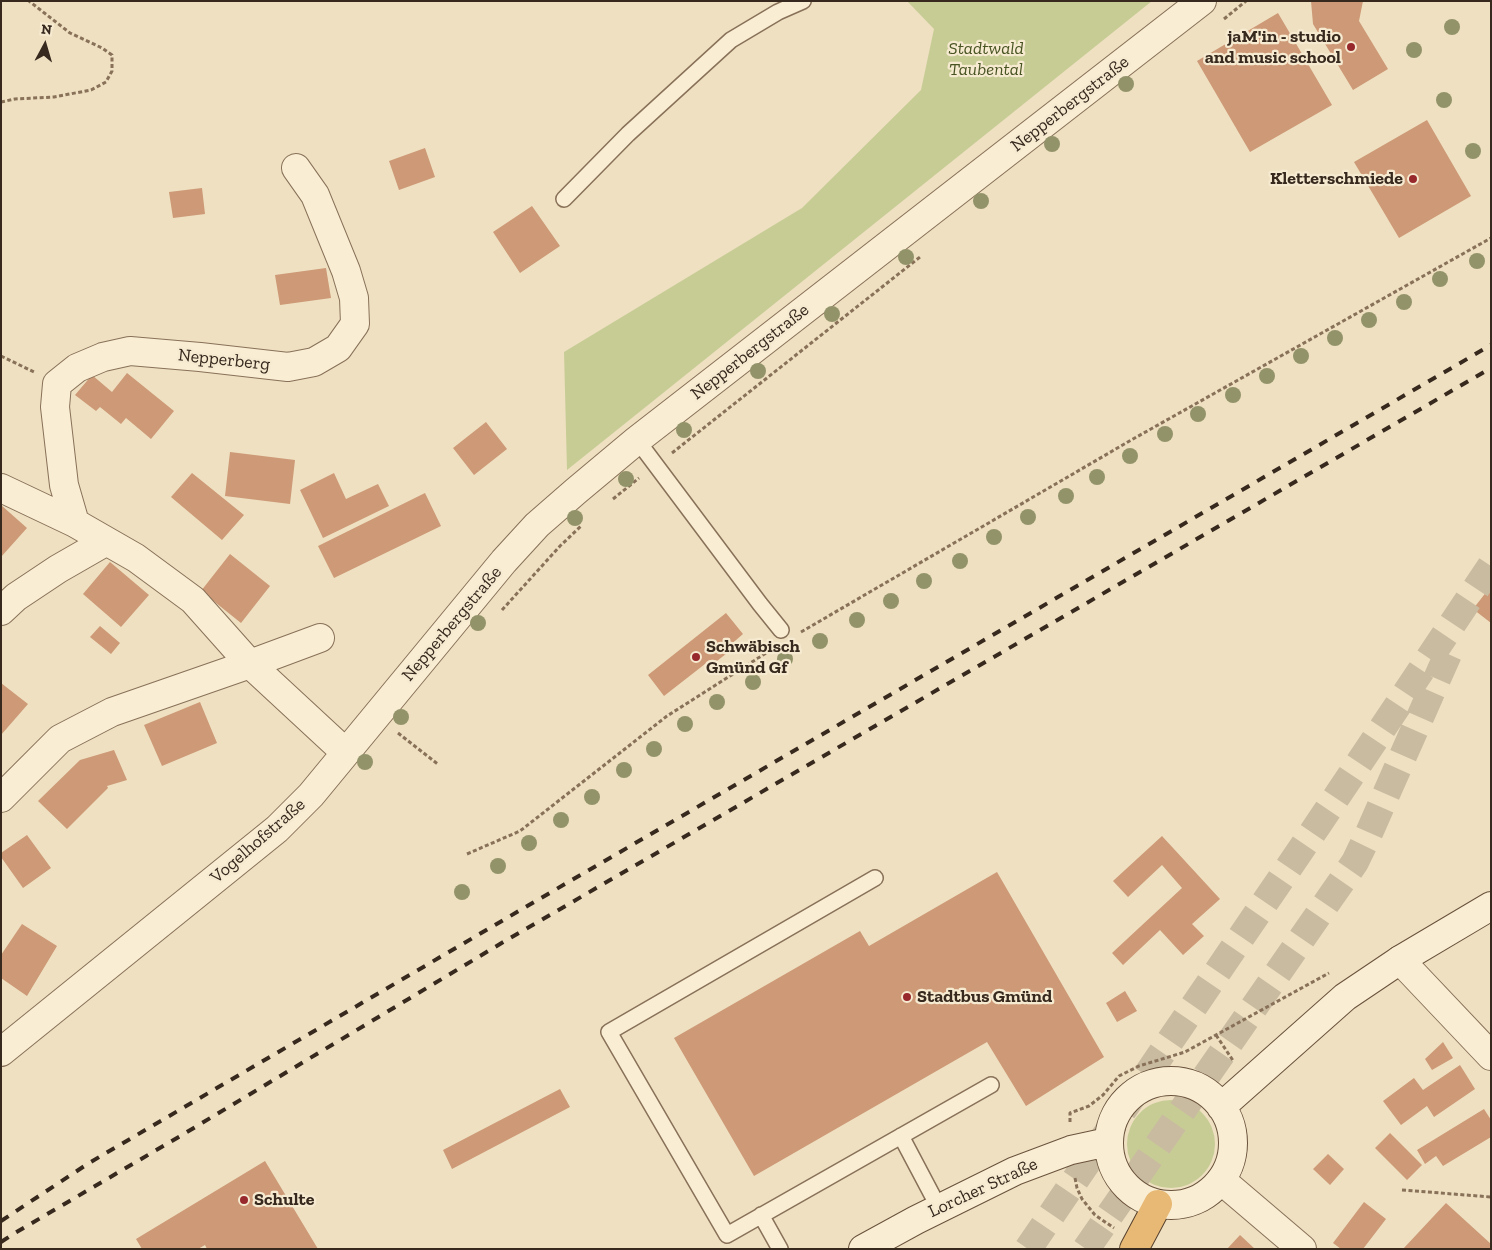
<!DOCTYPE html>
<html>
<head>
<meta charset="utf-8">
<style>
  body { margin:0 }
  #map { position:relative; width:1492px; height:1250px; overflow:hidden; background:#eee0c1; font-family:"Zilla Slab",serif }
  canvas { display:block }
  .frame { position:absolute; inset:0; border:2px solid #37291d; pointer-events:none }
  .north { position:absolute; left:20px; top:20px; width:50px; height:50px; -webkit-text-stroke:4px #f6ead1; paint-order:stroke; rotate:6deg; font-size:14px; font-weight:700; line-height:20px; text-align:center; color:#37291d }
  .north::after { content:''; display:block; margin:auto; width:18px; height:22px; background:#37291d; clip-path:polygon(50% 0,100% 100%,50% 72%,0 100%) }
</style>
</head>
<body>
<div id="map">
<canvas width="1492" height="1250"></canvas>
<div class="frame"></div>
<div class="north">N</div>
</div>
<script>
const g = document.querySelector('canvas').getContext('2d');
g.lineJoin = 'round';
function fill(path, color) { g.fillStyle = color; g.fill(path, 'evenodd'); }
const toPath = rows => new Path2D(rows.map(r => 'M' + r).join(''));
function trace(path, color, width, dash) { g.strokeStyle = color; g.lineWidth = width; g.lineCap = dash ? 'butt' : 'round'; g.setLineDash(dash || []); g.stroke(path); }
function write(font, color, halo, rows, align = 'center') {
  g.font = font + ' "Zilla Slab",serif'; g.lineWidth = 4.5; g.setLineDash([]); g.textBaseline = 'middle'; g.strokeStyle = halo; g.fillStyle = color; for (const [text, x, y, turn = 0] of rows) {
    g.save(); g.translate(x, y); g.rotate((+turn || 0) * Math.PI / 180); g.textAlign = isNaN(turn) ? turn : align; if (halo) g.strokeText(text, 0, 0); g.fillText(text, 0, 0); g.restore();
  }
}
const green = toPath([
  [907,1,1152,1,567,470,564,352,802,208,921,90,934,29],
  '1127 1144a44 44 0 1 1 88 0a44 44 0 1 1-88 0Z'
]);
const building = toPath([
  [1311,1,1363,1,1359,21,1388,69,1353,90,1313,24],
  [1278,13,1332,105,1250,152,1197,61],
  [1427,120,1471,196,1399,238,1354,162],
  [425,148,435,177,399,190,389,161],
  [202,188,205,214,173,218,169,192],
  [532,206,560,246,520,273,493,232],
  [326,268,331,298,280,305,275,275],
  [127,373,174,411,151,439,126,418,121,424,100,407,96,411,75,395,92,375,112,392],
  [486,422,507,449,474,475,453,448],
  [230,452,295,460,290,504,225,496],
  [192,473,244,515,222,540,171,497],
  [334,473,346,499,378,484,389,506,323,538,300,490],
  [425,493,441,526,334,578,318,546],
  [1,505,27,528,1,557],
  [230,554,270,586,241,623,201,591],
  [110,562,149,595,121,627,83,594],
  [1491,586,1491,623,1473,609],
  [726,613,743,634,728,647,731,650,708,668,705,664,664,696,648,675],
  [100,626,120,643,111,654,90,637],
  [1,683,28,704,1,735],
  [200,702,217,743,162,766,144,725],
  [114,750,127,780,107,786,108,788,67,829,38,801,80,760],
  [27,835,51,868,23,888,1,857,1,853],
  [1162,836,1220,899,1192,924,1204,936,1183,955,1160,930,1123,965,1112,953,1182,888,1162,865,1128,897,1113,881],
  [997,872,1104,1057,1026,1106,987,1042,754,1176,674,1038,860,931,869,946],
  [22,924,57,946,27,996,1,978,1,955],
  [1125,991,1137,1011,1117,1022,1106,1003],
  [1443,1042,1453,1058,1432,1070,1425,1059],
  [1460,1065,1475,1089,1434,1117,1427,1106,1401,1125,1383,1101,1414,1078,1423,1090],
  [560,1089,570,1107,452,1169,443,1150],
  [1484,1109,1491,1120,1491,1137,1443,1166,1436,1156,1425,1164,1417,1150],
  [1390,1133,1422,1165,1407,1180,1375,1148],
  [1328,1154,1344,1169,1330,1185,1313,1169],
  [265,1161,318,1249,207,1249,205,1245,198,1249,142,1249,136,1239],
  [1364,1202,1386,1219,1363,1249,1341,1249,1333,1243],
  [1446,1203,1491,1244,1491,1249,1403,1249],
  [1240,1235,1255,1249,1227,1249]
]);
const trunkTunnel = toPath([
  [1028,1249,1317,826,1491,566],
  [1086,1249,1355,862,1369,833,1448,654]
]);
const path = toPath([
  [1224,19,1246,1],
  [1,102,15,99,54,97,91,90,106,82,112,71,112,55,102,48,70,33,29,1],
  [1,356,34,372],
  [672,453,920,257],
  [613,499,639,478],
  [502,610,560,546,581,526],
  [801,632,1133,439,1491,238],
  [398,733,439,765],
  [467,854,520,831,667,716,774,648],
  [1216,1035,1234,1062],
  [1070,1122,1070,1113,1089,1106,1103,1095,1119,1076,1139,1066,1185,1052,1329,973],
  [1075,1178,1077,1188,1082,1199,1095,1215,1114,1228],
  [1402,1190,1491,1197]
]);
const service = toPath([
  [564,199,628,134,731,40,778,12,803,1],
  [637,440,760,604,781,630],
  [875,878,609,1032,727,1235,991,1085],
  [901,1136,939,1208],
  [761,1215,780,1249]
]);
const minor = toPath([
  [296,168,315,195,346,271,354,298,355,324,338,348,314,362,288,367,200,357,130,351,103,357,77,368,57,384,55,407,64,485,75,523,136,558,193,600,250,664,345,752],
  [1,488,75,523],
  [1,611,16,597,58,569,105,542],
  [1,798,60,739,112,712,250,664,320,638],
  [1400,960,1491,1056],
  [1,1052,277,829,311,795,504,561,537,525,576,491,637,440,1202,1],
  [1221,1180,1302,1249]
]);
const secondary = toPath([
  '1109 1143a62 62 0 1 1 124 0a62 62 0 1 1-124 0Z',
  [1221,1107,1345,997,1400,960,1491,906],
  [863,1249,916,1220,1015,1171,1071,1150,1108,1142]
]);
const trunk = toPath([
  [1134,1249,1158,1204]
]);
const rail = toPath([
  [1,1221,89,1163,529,905,1491,345],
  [1,1242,15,1233,182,1135,500,944,1491,368]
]);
const trees = [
  [1452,27],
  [1414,50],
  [1126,84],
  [1444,100],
  [1052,144],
  [1473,151],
  [981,201],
  [906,257],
  [1477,261],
  [1440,279],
  [1404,302],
  [832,314],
  [1369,320],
  [1335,338],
  [1301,356],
  [758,371],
  [1267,376],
  [1233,395],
  [1198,414],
  [684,430],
  [1165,434],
  [1130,456],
  [1097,477],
  [626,479],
  [1066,496],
  [1028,517],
  [575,518],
  [994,537],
  [960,561],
  [924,581],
  [891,601],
  [857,620],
  [478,623],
  [820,641],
  [785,659],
  [753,682],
  [717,702],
  [401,717],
  [685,724],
  [654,749],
  [365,762],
  [624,770],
  [592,797],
  [561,820],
  [529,843],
  [498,866],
  [462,892]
];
const markers = [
  [1351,47,5,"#97282b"],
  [1413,179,5,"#97282b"],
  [696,657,5,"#97282b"],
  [907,997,5,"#97282b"],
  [244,1200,5,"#97282b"]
];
const poiNames = [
  ["jaM'in - studio",1341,37,"right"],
  ["and music school",1341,58,"right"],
  ["Kletterschmiede",1403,179,"right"],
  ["Schwäbisch",706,647],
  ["Gmünd Gf",706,668],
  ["Stadtbus Gmünd",917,997],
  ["Schulte",254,1200]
];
const parkNames = [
  ["Stadtwald",986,49],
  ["Taubental",986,70]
];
const streetNames = [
  ["Nepperbergstraße",1070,104,-38],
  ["Nepperbergstraße",750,352,-38],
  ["Nepperberg",224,360,6],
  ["Nepperbergstraße",452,624,-50],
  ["Vogelhofstraße",258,841,-41],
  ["Lorcher Straße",983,1188,-25]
];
fill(green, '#c7cc95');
fill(building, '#cd9976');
trace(trunkTunnel, '#c9bba0', 28, [28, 14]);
trace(service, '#887158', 18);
trace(minor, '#887158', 30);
trace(secondary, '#6a523c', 30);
trace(trunk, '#553f2d', 30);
trace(path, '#887158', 3, [4, 2.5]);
trace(service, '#f9edd4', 15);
trace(minor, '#f9edd4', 28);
trace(secondary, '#f9edd4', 28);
trace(trunk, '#e8b974', 28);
trace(rail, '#37291d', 4, [9, 9]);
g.fillStyle = '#93936a';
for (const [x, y] of trees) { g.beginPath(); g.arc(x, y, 8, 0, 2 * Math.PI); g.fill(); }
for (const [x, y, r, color] of markers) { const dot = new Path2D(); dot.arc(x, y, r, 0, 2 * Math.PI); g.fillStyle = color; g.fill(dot); trace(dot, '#f6ead1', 2); }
write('bold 18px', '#37291d', '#f6ead1', poiNames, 'left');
write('italic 18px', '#495423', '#f6ead1', parkNames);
write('18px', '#37291d', '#f6ead1', streetNames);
</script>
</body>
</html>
